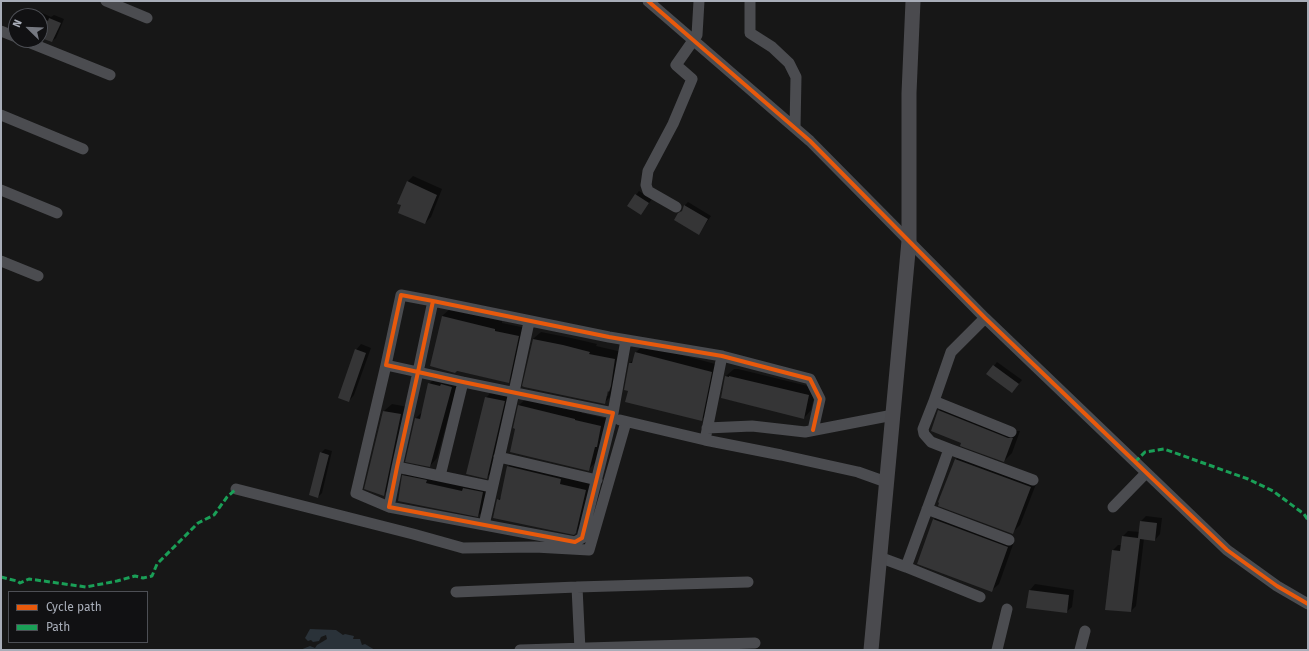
<!DOCTYPE html>
<html>
<head>
<meta charset="utf-8">
<style>
  body { margin:0 }
  #map { position:relative; width:1309px; height:651px; overflow:hidden; background:#171717; font-family:"Fira Sans",sans-serif }
  canvas { display:block }
  .frame { position:absolute; inset:0; border:2px solid #a8adb8; pointer-events:none }
  .legend { position:absolute; left:8px; top:591px; width:140px; height:52px; box-sizing:border-box; background:#111113; border:1px solid #4d4f55; margin:0; padding:5px 7px; list-style:none; font-size:12px; color:#a8adb8 }
  .legend li { display:flex; align-items:center; gap:8px; height:20px }
  .legend b { width:20px; border:1px solid #4d4f55 }
  .north { position:absolute; left:8px; top:8px; width:40px; height:40px; box-sizing:border-box; background:#111113; border:1px solid #4d4f55; border-radius:50%; rotate:293deg; font-size:11px; font-weight:700; line-height:16px; text-align:center; color:#a8adb8 }
  .north::after { content:''; display:block; margin:auto; width:14px; height:18px; background:#757880; clip-path:polygon(50% 0,100% 100%,50% 72%,0 100%) }
</style>
</head>
<body>
<div id="map">
<canvas width="1309" height="651"></canvas>
<div class="frame"></div>
<ul class="legend">
<li><b style="height:5px;background:#e8590c"></b>Cycle path</li>
<li><b style="height:5px;background:#1a9f57"></b>Path</li>
</ul>
<div class="north">N</div>
</div>
<script>
const g = document.querySelector('canvas').getContext('2d');
g.lineJoin = 'round';
function fill(path, color) { g.fillStyle = color; g.fill(path, 'evenodd'); }
const toPath = rows => new Path2D(rows.map(r => 'M' + r).join(''));
function trace(path, color, width, dash) { g.strokeStyle = color; g.lineWidth = width; g.lineCap = dash ? 'butt' : 'round'; g.setLineDash(dash || []); g.stroke(path); }
const water = toPath([
  [310,629,336,630,343,635,345,634,354,636,353,639,360,639,362,645,365,644,375,650,300,650,310,646,315,648,317,645,327,639,326,635,321,637,319,641,313,642,311,640,308,641,305,638]
]);
const shadow = toPath([
  [40,12,51,17,54,15,64,19,56,38,52,41,45,31,40,29,40,16,37,16],
  [413,176,442,189,431,217,425,223,408,181],
  [639,191,652,199,641,214,636,195],
  [688,202,711,216,699,234,683,210,685,205],
  [450,309,502,321,502,323,526,328,516,374,508,382,456,371,442,316],
  [541,332,571,338,597,344,596,346,622,352,612,395,604,403,533,339],
  [610,387,608,396,606,396],
  [361,344,371,348,354,395,349,401,356,350],
  [644,345,719,365,709,413,701,420,629,390,630,363,634,359,636,352],
  [997,362,1022,380,1015,388,994,366],
  [734,369,738,369,816,388,811,410,804,418,722,398,726,376],
  [437,376,459,379,437,458,430,466,407,461,416,418,422,412,429,384],
  [493,390,512,394,494,470,486,478,486,398],
  [527,398,582,411,582,413,608,419,596,462,588,470,519,405],
  [946,403,1016,431,1020,431,1012,453,1004,461,932,430,939,411],
  [392,404,408,407,391,487,384,494,384,411],
  [325,449,332,451,322,493,318,497,321,453],
  [963,452,1038,479,1020,525,1012,533,940,502,956,459],
  [515,459,593,482,583,525,575,533,498,500,502,496,508,467],
  [411,468,490,485,486,508,478,516,403,476],
  [942,512,1015,539,999,584,991,591,918,563,934,519],
  [1146,516,1162,518,1160,534,1155,540,1144,538,1136,606,1131,611,1113,550,1118,545,1121,545,1123,536,1128,531,1140,532,1141,521],
  [1035,584,1074,590,1072,607,1066,612,1027,607,1030,590]
]);
const building = toPath([
  [40,17,48,21,49,18,61,23,52,42,41,38,44,31,40,30],
  [407,181,437,195,425,224,398,213,401,205,397,204],
  [635,194,649,203,641,215,627,206],
  [684,205,708,219,699,235,674,220,678,213,682,211],
  [442,316,495,329,495,331,519,336,509,383,457,371,455,373,430,366],
  [533,339,563,345,590,352,589,354,615,359,611,386,609,392,608,391,605,404,524,387,522,386],
  [355,349,366,353,349,402,338,398],
  [635,352,712,372,702,421,625,402,628,391,624,390,629,363,632,363],
  [993,365,1019,384,1012,393,986,374],
  [725,376,729,377,729,376,809,395,804,419,721,398],
  [428,383,440,386,441,384,452,387,430,467,405,462,415,418,420,419],
  [485,397,505,401,487,479,466,474],
  [518,405,575,419,575,420,601,426,597,447,595,447,589,471,510,452,515,429,513,428],
  [938,410,1008,438,1013,438,1004,462,960,446,961,443,931,431],
  [383,411,401,414,384,496,364,489],
  [320,452,329,455,318,498,309,495],
  [955,459,1031,487,1013,534,938,506,939,503,938,502],
  [507,466,561,479,560,484,586,490,576,533,574,535,493,518,497,499,500,500],
  [402,475,427,480,426,483,462,491,463,488,483,492,478,517,398,501],
  [933,519,1008,547,992,592,917,564],
  [1140,521,1157,523,1155,541,1140,539,1131,612,1105,610,1112,550,1120,551,1122,536,1138,538],
  [1029,590,1069,595,1067,613,1026,608]
]);
const minor = toPath([
  [106,1,147,18],
  [648,1,810,141,985,318,1227,550,1277,586,1308,604],
  [750,1,750,33,772,47,789,63,796,77,795,128],
  [1,31,16,37],
  [23,40,110,75],
  [1,115,83,149],
  [1,190,57,213],
  [676,207,648,191,646,185,648,171,673,124,692,79,676,65,697,35,699,1],
  [1,261,38,276],
  [433,301,401,295,386,365,418,372,463,382,613,413,582,538,575,542,389,507,397,467,418,372,433,301,609,337,722,356,810,379,820,399,813,430],
  [985,318,951,352,934,401,1011,432],
  [722,356,705,440,781,455,858,472,886,482],
  [386,365,356,493,389,507],
  [613,413,626,340],
  [620,420,705,440],
  [707,428,752,426,805,432,893,415],
  [949,449,1033,480],
  [499,457,597,480],
  [397,467,492,487],
  [440,476,463,382],
  [236,489,413,534,463,548,535,547,589,550,626,422],
  [1113,507,1146,473],
  [927,509,1009,540],
  [484,525,514,392,529,322],
  [879,557,906,567,943,466,949,449,931,442,924,434,923,429,934,401],
  [906,567,980,597],
  [456,592,577,587],
  [520,650,755,643],
  [580,650,577,587,748,582],
  [997,650,1007,609],
  [1080,650,1085,631]
]);
const secondary = toPath([
  [871,650,909,241,909,93,913,1]
]);
const quiet = toPath([
  [1135,462,1145,452,1164,449,1248,479,1273,491,1304,514,1308,520],
  [1,577,17,581,20,583,29,579,86,587,117,581,135,576,143,578,152,576,157,564,198,523,214,515,227,497,236,489]
]);
const cycleway = toPath([
  [648,1,810,141,985,318,1227,550,1277,586,1308,604],
  [433,301,401,295,386,365,418,372,463,382,613,413,582,538,575,542,389,507,397,467,418,372,433,301,609,337,722,356,810,379,820,399,813,430]
]);
fill(water, '#2a3239');
fill(shadow, '#0007');
fill(building, '#353536');
trace(minor, '#4b4c50', 11);
trace(secondary, '#4a4a4e', 15);
trace(quiet, '#1a9f57', 3, [6, 3]);
trace(cycleway, '#e8590c', 4);
</script>
</body>
</html>
